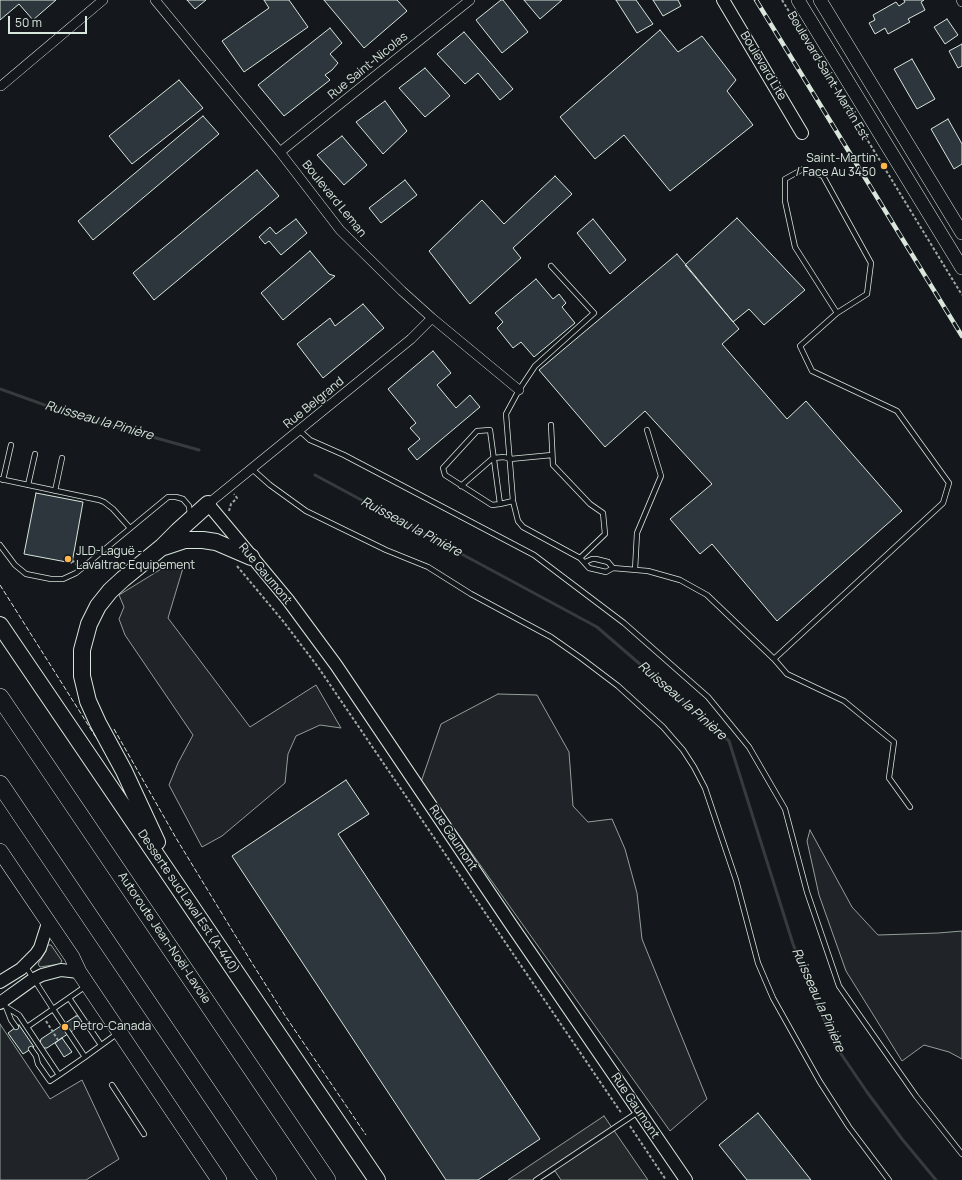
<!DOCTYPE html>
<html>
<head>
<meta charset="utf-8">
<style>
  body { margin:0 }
  #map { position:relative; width:962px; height:1180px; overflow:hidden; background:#14181c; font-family:Manrope,sans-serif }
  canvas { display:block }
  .scale { position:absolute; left:8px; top:16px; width:79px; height:18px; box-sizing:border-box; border:2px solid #d8e6dc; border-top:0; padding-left:5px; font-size:12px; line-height:14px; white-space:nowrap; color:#d8e6dc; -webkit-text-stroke:3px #14181c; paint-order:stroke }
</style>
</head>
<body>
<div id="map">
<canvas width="962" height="1180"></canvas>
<div class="scale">50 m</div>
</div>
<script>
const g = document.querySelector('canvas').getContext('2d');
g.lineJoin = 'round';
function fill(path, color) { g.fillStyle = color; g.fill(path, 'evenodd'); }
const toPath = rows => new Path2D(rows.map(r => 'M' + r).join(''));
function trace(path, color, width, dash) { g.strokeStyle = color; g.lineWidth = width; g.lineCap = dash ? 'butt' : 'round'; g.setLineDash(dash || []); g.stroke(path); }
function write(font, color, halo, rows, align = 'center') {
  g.font = font + ' Manrope,sans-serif'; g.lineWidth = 3; g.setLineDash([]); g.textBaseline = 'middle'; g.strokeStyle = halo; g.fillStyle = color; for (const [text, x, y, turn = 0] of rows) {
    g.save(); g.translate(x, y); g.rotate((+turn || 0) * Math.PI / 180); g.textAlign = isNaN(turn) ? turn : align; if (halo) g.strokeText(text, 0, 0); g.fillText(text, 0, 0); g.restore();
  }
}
const green = toPath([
  [171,563,183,568,168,618,250,727,316,685,341,728,320,725,296,736,288,754,285,783,222,836,202,847,169,785,178,763,193,735,125,635,119,619,124,607,119,595,171,563],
  [498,694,537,695,569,752,573,806,588,822,612,819,625,849,637,893,642,939,707,1099,670,1131,421,782,441,724,498,694],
  [810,830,852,907,878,935,938,933,962,931,962,1059,949,1052,924,1045,902,1061,846,971,819,895,807,841,810,830],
  [47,945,51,945,62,961,60,964,40,967,38,964,46,951,47,945],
  [0,1024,50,1099,82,1080,119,1159,86,1180,0,1180,0,1024]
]);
const parking = toPath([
  [604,1116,648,1180,561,1180,555,1171,541,1180,508,1180,604,1116]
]);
const stream = toPath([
  [0,389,67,413,199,450],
  [315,475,597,627,729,741,793,944,814,996,835,1045,867,1092,902,1139,936,1180]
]);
const building = toPath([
  [0,0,56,0,33,20,19,4,0,20,0,0],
  [187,0,206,0,195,9,187,0],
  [264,0,289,0,308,27,244,72,222,41,269,8,264,0],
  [324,0,397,0,407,11,364,48,324,0],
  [501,0,503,0,528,32,502,53,476,20,501,0],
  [524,0,562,0,540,19,524,0],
  [616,0,636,0,653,24,637,33,616,0],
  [653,0,678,0,681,6,663,16,653,0],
  [904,0,924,0,921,2,925,10,908,19,910,22,888,34,885,28,875,34,869,23,875,20,873,15,896,2,899,6,905,2,904,0],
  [947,19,958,35,945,44,934,27,947,19],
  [330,28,342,43,330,54,338,63,332,70,325,75,330,80,284,116,258,85,330,28],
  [660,30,678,52,702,36,736,80,727,91,753,125,670,191,624,135,595,159,560,117,660,30],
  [464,32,513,89,500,100,478,73,465,84,437,54,464,32],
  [962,44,962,66,958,68,949,51,962,44],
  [912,59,935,99,917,109,894,69,912,59],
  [425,68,450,96,425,117,399,88,425,68],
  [179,80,203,108,132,164,109,136,179,80],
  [385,101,407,131,383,154,356,122,385,101],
  [203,116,219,134,93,240,78,221,203,116],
  [948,119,962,144,962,164,954,169,931,129,948,119],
  [342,136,367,165,344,185,317,155,342,136],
  [257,170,279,196,154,300,133,273,257,170],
  [555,176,572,194,513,248,521,258,470,304,429,251,482,200,504,224,555,176],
  [405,180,417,195,381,223,369,208,405,180],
  [737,218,805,290,764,325,749,309,733,322,685,265,737,218],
  [296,219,307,233,281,255,269,241,265,244,259,237,270,227,276,234,296,219],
  [593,219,626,260,610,274,577,233,593,219],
  [310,251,329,274,335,276,283,320,261,293,310,251],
  [677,254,739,329,722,344,787,419,806,401,902,511,777,621,712,544,700,554,670,519,712,484,645,411,605,447,539,370,677,254],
  [536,279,553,299,559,294,566,303,562,307,575,323,534,357,521,342,513,348,497,328,503,322,495,313,536,279],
  [363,304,384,328,323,378,297,344,330,318,335,326,363,304],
  [433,351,451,373,437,385,456,408,470,395,480,407,417,460,408,449,420,439,410,428,416,423,388,389,433,351],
  [36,493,83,502,72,563,24,554,36,493],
  [346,780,369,814,338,834,540,1139,478,1180,446,1180,232,856,346,780],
  [76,1016,79,1016,82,1020,81,1025,47,1048,43,1048,40,1043,41,1039,76,1016],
  [19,1025,34,1047,23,1054,8,1033,19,1025],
  [62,1038,72,1052,64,1057,55,1043,62,1038],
  [758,1113,811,1180,747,1180,719,1145,758,1113]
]);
const path = toPath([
  [782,0,962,295],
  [229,511,231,504,237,498,234,494],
  [72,560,77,565],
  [237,566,283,621,318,667,622,1114],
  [46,1021,58,1040],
  [630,1126,666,1180]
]);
const service = toPath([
  [551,425,553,465,590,504,603,513,605,534,580,558,523,527,518,521,513,501,506,414,519,390,535,366,594,313,551,266],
  [300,431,310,440,344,455,534,555,624,623,708,697,749,747,785,809,807,892,839,986,916,1096,962,1154],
  [252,469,270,485,306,511,386,550,428,567,471,594,551,637,581,658,618,686,663,727,683,750,694,767,705,788,736,880,758,963,773,998,820,1082,849,1127,889,1180],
  [0,479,99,500,104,502,113,509,130,528],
  [3,480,11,445],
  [28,485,35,454],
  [461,486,493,458,504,457,510,459,552,455],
  [55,491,62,458],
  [500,504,490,430,477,431,443,468,445,475,492,505,500,504,513,501],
  [0,545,15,565,26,574,51,579,63,579,76,573,168,497,176,497,183,499,189,506,190,515],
  [580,558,589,568,606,572,613,568,608,562,596,559,592,559,585,562],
  [613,568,648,571,680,580,707,595,774,659,943,503,949,483,897,411,812,371,800,346,837,313,867,294,871,263,823,176,803,169,785,179,785,201,795,247,837,313],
  [635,570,637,533,661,476,647,430],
  [774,659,787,674,844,701,894,742,889,778,910,807],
  [26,967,53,1009,86,986],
  [69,998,101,1045],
  [3,1002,6,1007,19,1015,59,1075,85,1057],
  [6,1007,11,1020,16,1027],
  [27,1027,53,1009,85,1057,118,1033],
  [31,1049,36,1056,38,1064,50,1081,59,1075],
  [112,1085,144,1134],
  [536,1180,638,1112]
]);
const minor = toPath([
  [155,0,280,152,340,230,402,291,432,318,519,390],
  [961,0,962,2],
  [1,86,103,0],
  [280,152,470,0],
  [208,504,411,339,432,318]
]);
const tertiary = toPath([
  [723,0,802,133],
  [208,504,288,600,336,665,510,923,686,1180],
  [0,982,21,969,36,954,40,948,48,923],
  [0,1003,32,980,42,975,61,970,79,972]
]);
const secondary = toPath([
  [798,0,962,268],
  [820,0,962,233]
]);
const primary = toPath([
  [0,851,72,957,79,972,219,1180]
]);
const trunk = toPath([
  [164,547,185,540,203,540,216,542,251,557],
  [0,625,377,1180],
  [157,842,124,771,98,723,88,701,82,676,82,650,89,624,98,606,110,591,123,579,162,547,178,531,208,504]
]);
const motorway = toPath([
  [0,697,327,1180],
  [0,784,268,1180]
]);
const rail = toPath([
  [756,0,962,336]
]);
const fence = toPath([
  [0,585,97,739],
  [114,729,176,838,252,963,286,1017,366,1135]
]);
const markers = [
  [884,166,4,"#ffb74d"],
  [68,559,4,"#ffb74d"],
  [65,1027,4,"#ffb74d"]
];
const streetNames = [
  ["Rue Saint-Nicolas",368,66,-39],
  ["Boulevard Lite",763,66,59],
  ["Boulevard Saint-Martin Est",828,76,59],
  ["Boulevard Leman",334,199,51],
  ["Rue Belgrand",314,403,-39],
  ["Rue Gaumont",265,574,50],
  ["Rue Gaumont",453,838,56],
  ["Desserte sud Laval Est (A-440)",188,902,56],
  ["Autoroute Jean-Noël-Lavoie",164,938,56],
  ["Rue Gaumont",635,1106,56]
];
const poiNames = [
  ["Saint-Martin",876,159,"right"],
  ["/ Face Au 3450",876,173,"right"],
  ["JLD-Laguë -",76,552],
  ["Lavaltrac Equipement",76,566],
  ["Petro-Canada",73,1027]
];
const waterNames = [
  ["Ruisseau la Pinière",99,421,16],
  ["Ruisseau la Pinière",411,527,28],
  ["Ruisseau la Pinière",682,701,41],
  ["Ruisseau la Pinière",818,1000,66]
];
fill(green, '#202428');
trace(green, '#939e99', 1);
fill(parking, '#24282b');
trace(parking, '#939e99', 1);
trace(stream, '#363b3e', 3);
fill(building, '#2c363c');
trace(building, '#d8e6dc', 1);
trace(service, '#d8e6dc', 6);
trace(minor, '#d8e6dc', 10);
trace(tertiary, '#d8e6dc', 14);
trace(secondary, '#d8e6dc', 14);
trace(primary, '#d8e6dc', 16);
trace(trunk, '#d8e6dc', 18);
trace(motorway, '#d8e6dc', 18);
trace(path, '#9da8a2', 2, [3, 2]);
trace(service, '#14181c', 4.5);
trace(minor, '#14181c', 9);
trace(tertiary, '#14181c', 12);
trace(secondary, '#14181c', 13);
trace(primary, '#14181c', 15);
trace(trunk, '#14181c', 16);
trace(motorway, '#14181c', 17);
trace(rail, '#d8e6dc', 4.5);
trace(rail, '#14181c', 3, [9]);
trace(fence, '#d8e6dc', 1, [5, 2]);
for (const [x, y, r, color] of markers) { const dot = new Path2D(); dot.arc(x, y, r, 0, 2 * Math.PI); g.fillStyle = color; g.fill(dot); trace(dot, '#14181c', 1.5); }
write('12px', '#d8e6dc', '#14181c', streetNames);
write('12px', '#d8e6dc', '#14181c', poiNames, 'left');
write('italic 13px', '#d8e6dc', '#14181c', waterNames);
</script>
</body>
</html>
